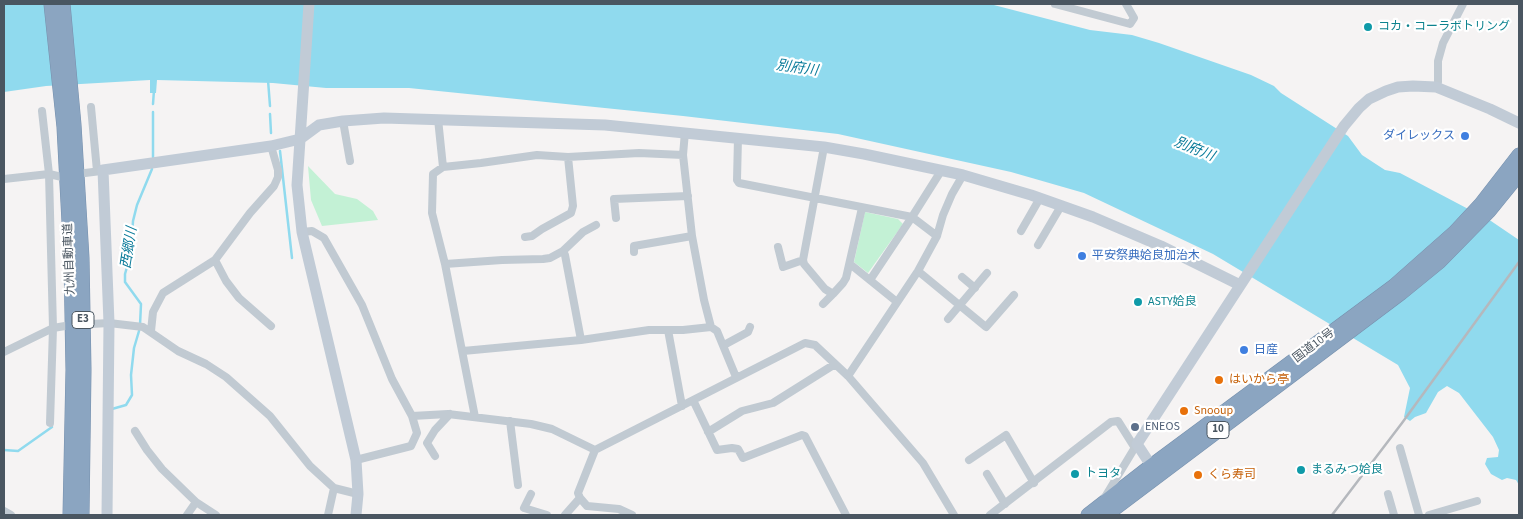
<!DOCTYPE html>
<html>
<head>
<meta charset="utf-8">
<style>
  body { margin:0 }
  #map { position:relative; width:1523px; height:519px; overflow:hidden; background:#f5f3f3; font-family:"Source Sans 3",sans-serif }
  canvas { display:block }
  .frame { position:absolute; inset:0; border:5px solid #4a5661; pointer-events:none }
</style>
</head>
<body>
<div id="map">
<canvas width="1523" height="519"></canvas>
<div class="frame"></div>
</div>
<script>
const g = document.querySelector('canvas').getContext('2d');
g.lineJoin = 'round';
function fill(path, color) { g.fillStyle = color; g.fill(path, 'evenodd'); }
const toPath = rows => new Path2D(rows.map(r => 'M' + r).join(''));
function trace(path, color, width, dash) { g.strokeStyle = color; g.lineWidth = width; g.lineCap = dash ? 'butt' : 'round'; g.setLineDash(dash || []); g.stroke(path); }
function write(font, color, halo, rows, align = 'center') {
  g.font = font + ' "Source Sans 3","Noto Sans JP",sans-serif'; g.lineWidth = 4.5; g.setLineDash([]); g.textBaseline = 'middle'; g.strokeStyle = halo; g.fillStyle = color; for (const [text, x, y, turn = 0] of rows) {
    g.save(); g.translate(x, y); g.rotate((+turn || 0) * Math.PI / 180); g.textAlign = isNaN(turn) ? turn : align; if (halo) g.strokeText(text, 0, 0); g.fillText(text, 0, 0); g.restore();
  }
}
const green = toPath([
  [308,166,335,194,357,199,373,211,378,220,322,226,311,200],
  [865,212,898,219,903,224,868,273,854,262]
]);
const water = toPath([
  [4,4,990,4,1090,30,1132,35,1159,43,1251,75,1274,86,1281,93,1348,136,1362,155,1385,170,1400,173,1491,221,1519,240,1519,485,1516,480,1507,478,1502,480,1491,474,1485,464,1487,458,1498,457,1499,450,1493,437,1459,393,1447,386,1438,392,1426,413,1415,417,1410,421,1404,417,1410,388,1398,365,1213,254,1084,193,1011,172,838,134,683,116,409,88,326,88,273,83,157,80,156,93,150,93,150,80,46,86,4,92]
]);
const stream = toPath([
  [268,80,270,106],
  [153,104,154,90],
  [270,114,271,133],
  [280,151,292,258],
  [153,157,153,112],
  [140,325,141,304,125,282,125,274,131,253,133,221,137,205,152,169],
  [112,409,126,405,132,395,131,375,134,348,139,331],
  [4,450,18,451,52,427]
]);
const street = toPath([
  [1055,4,1130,24,1134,18,1126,4],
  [1436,87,1438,82,1438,61,1443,43,1463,4],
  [91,107,97,171],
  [42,111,49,174,53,328,50,423],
  [438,119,443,167],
  [343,121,350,161],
  [738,138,737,180,739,183,912,217,937,236],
  [824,147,803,260,804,264,825,289,833,294,843,283,846,278,862,208],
  [683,155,685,132],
  [85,173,101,171],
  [4,179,49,174,62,177],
  [616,218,614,199,688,196],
  [1021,231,1040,198],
  [302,232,312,231,324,238,362,305,392,379,412,416,417,433,411,446,356,460],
  [525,237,532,236,542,229,571,213,573,206,568,157],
  [1038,245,1061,206],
  [778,247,783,267,803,260],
  [563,251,565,255,581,340],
  [634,252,634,246,692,236],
  [215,260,226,281,239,298,271,326],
  [445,264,502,260,543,259,550,258,563,251,583,232,596,225],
  [850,264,897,302],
  [918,271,986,327,1014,295],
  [962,277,975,288],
  [870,280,912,217,941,171],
  [823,304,833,294],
  [948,319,987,273],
  [91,324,109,323,143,327,178,351,206,364,226,377,270,416,310,466,334,488,358,494],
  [668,330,682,406],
  [151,331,153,312,163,293,215,260,250,213,274,186,278,177,278,170,271,146],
  [724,345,748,332,750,327],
  [463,351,581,340,649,330,683,330,711,327,717,331,736,377],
  [4,352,53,328,65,326],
  [848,376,918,271,937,236,943,215,952,194,963,175],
  [693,400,717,450,732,448,738,449,743,458,802,435,805,436,846,515],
  [412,416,448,414,531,424,552,429,595,450],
  [475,417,445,264,432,213,433,174,443,167,481,163,537,155,568,157,639,153,683,155,692,236,704,300,711,327],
  [510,421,518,485],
  [135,431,147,450,162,469,196,502],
  [708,432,742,411,773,403,835,364],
  [1400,448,1419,515],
  [435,456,427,443,435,430,450,414],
  [969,460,1006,435,1034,483],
  [987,474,1005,504],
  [531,494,524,508,547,515],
  [1388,494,1394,515],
  [1105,497,1137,444],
  [4,511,11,515],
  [187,515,196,502,216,515],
  [328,515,334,488],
  [565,515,580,498],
  [632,515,619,509,587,506,580,498,578,493,595,450,805,343,815,345,848,376,923,463,954,515],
  [990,515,1111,422,1118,421,1135,448],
  [1429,515,1477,501]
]);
const secondary = toPath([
  [309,4,297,185,302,232,356,460,358,494,356,515],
  [1156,473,1137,444,1344,126,1359,108,1369,99,1386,91,1398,87,1413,86,1436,87,1490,109,1519,123],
  [107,515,109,323,103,170,271,146,300,139,319,125,343,121,384,118,605,125,824,147,864,154,963,175,1031,195,1093,217,1161,246,1240,285]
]);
const highway = toPath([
  [51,4,64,127,71,260,73,370,70,515],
  [63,4,74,125,82,258,84,370,82,515],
  [1088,515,1151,466,1394,286,1455,232,1481,204,1519,155],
  [1106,515,1401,293,1439,262,1489,211,1519,174]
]);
const rail = toPath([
  [1332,515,1402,423,1519,262]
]);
const markers = [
  [1368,27,5,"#0f9aa8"],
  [1465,136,5,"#3f7fe0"],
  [1082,256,5,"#3f7fe0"],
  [1138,302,5,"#0f9aa8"],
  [1244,350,5,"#3f7fe0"],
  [1219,380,5,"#e8710a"],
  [1184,411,5,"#e8710a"],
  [1135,427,5,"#5c6f8a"],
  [1301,470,5,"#0f9aa8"],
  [1075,474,5,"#0f9aa8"],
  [1198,475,5,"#e8710a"]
];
const shields = [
  [83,320,22],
  [1218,430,22]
];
const shieldNames = [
  ["E3",83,320],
  ["10",1218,430]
];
const cultureNames = [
  ["コカ・コーラボトリング",1378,27],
  ["ASTY姶良",1148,302],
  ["まるみつ姶良",1311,470],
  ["トヨタ",1085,474]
];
const shopNames = [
  ["ダイレックス",1455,136,"right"],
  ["平安祭典姶良加治木",1092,256],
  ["日産",1254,350]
];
const streetNames = [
  ["九州自動車道",70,259,-92],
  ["国道10号",1314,346,-37]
];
const foodNames = [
  ["はいから亭",1229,380],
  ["Snooup",1194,411],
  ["くら寿司",1208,475]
];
const serviceNames = [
  ["ENEOS",1145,427]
];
const waterNames = [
  ["別府川",797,69,8],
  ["別府川",1194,150,22],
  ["西郷川",130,248,-81]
];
fill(green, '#c3f1d5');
fill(water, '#90daee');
trace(stream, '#90daee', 2.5);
trace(highway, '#7690ad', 15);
trace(street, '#c1cad2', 8);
trace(secondary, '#c1cbd6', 11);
trace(highway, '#8ba5c1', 14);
trace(rail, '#b5b8bd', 2.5);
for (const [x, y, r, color] of markers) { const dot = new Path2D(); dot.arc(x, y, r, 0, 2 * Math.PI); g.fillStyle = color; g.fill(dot); trace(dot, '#fff', 2); }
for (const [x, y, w] of shields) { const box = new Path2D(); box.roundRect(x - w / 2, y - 8.5, w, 17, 4); g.fillStyle = '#fff'; g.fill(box); trace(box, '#4a5661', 1); }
write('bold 11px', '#4a5661', null, shieldNames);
write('12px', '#0d838f', '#fff', cultureNames, 'left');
write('12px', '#366cbe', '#fff', shopNames, 'left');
write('12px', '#4a5661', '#fff', streetNames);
write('12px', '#c56008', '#fff', foodNames, 'left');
write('12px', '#4e5e75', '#fff', serviceNames, 'left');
write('italic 14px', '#0c7c9b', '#fff', waterNames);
</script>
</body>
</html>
